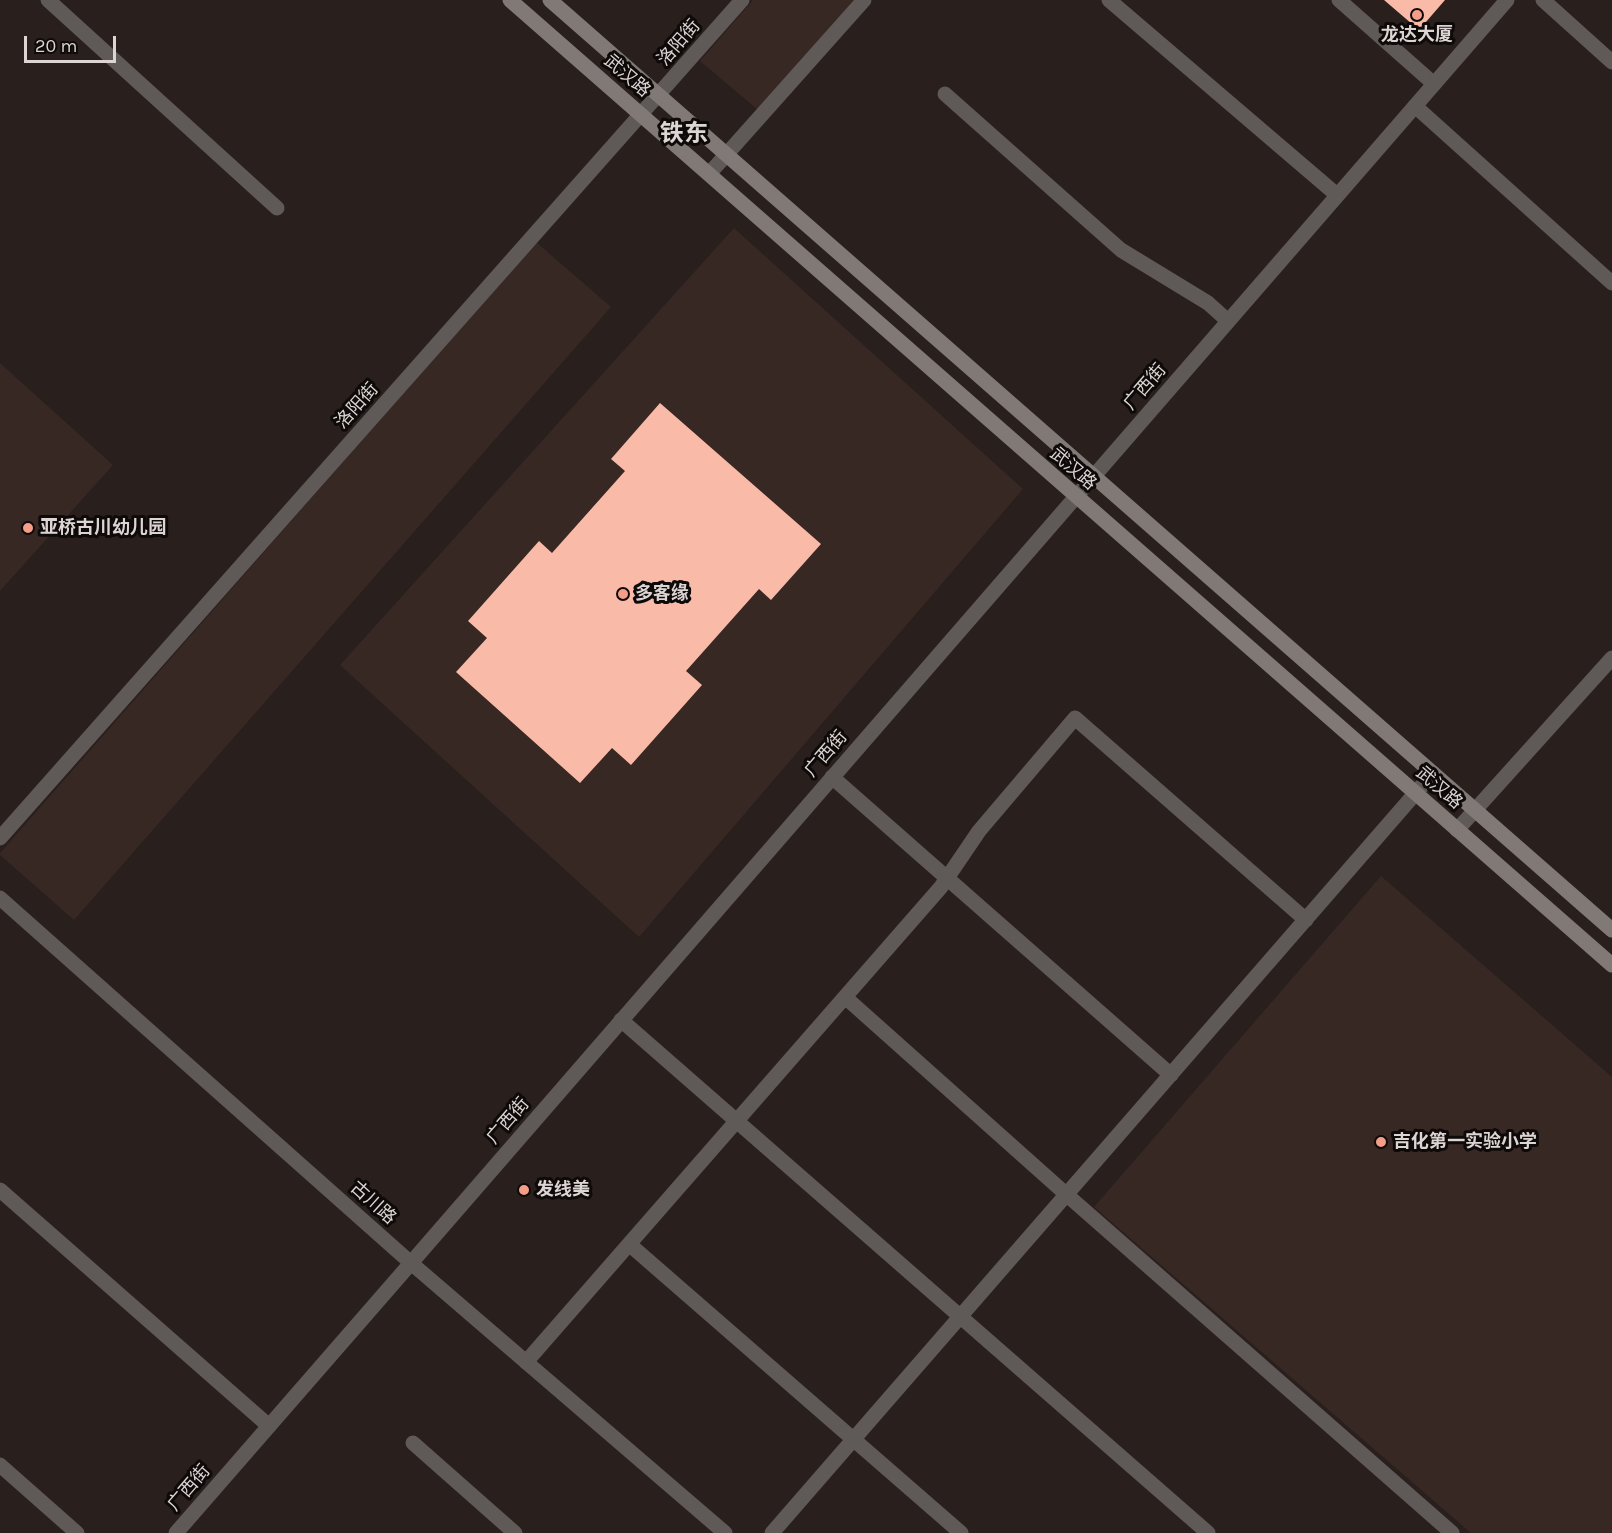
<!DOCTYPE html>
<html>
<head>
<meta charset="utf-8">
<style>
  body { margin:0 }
  #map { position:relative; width:1612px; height:1533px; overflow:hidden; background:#291f1c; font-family:Karla,sans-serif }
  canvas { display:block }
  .scale { position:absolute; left:24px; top:36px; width:92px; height:27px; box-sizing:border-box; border:3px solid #dcd5d3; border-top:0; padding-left:8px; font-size:18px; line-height:21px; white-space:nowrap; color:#dcd5d3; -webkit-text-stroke:4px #0e0a09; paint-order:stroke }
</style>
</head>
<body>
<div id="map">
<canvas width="1612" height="1533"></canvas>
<div class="scale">20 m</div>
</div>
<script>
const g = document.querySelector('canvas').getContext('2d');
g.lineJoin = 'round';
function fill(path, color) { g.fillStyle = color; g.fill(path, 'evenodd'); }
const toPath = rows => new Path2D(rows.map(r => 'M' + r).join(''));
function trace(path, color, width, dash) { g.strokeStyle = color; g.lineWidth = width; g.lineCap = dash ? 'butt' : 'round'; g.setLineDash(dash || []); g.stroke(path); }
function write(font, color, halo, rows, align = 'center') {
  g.font = font + ' Karla,"Noto Sans SC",sans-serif'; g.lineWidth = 6; g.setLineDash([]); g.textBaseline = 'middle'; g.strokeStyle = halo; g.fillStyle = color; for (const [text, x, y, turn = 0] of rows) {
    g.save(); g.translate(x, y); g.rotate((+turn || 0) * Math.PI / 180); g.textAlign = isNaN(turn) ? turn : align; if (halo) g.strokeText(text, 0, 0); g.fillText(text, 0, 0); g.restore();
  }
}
const built = toPath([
  [753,0,854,0,758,110,700,61],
  [734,228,1023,489,639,937,340,665],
  [536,242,611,307,74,920,0,855,0,853],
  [0,363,113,465,0,591],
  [1381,876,1612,1077,1612,1533,1471,1533,1094,1207]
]);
const building = toPath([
  [1384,0,1445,0,1419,30],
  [660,403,821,544,771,600,759,589,686,671,702,685,631,765,612,748,580,783,456,672,487,638,468,621,539,541,552,553,625,471,611,459]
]);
const service = toPath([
  [48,0,277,208],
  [1109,0,1337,195],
  [1339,0,1434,84],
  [1543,0,1612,62],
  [945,94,1121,250,1208,303,1228,321],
  [1415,106,1612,283],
  [709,174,864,0],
  [832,777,1171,1075],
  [1457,830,1612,658],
  [845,997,1067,1195,1452,1533],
  [621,1020,1208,1533],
  [0,1190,269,1426],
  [629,1244,961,1533],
  [526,1362,941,887,979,831,1075,718,1306,920],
  [413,1443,515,1533],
  [0,1465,77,1533],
  [772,1533,1433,773]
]);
const minor = toPath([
  [0,838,742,0],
  [176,1533,411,1263]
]);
const tertiary = toPath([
  [0,898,411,1263,725,1533],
  [411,1263,1507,0]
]);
const secondary = toPath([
  [510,0,1612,965],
  [550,0,1612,930]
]);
const markers = [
  [1417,15,6,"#f49e87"],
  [28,528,6,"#f49e87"],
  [623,594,6,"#f49e87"],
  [1381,1142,6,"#f49e87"],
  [524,1190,6,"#f49e87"]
];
const poiNames = [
  ["龙达大厦",1417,35,"center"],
  ["亚桥古川幼儿园",40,528],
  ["多客缘",635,594],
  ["吉化第一实验小学",1393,1142],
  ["发线美",536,1190]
];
const streetNames = [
  ["洛阳街",679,43,-49],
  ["武汉路",627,76,41],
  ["广西街",1145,387,-49],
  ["洛阳街",357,406,-48],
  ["武汉路",1073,469,41],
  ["广西街",826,754,-49],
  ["武汉路",1439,788,41],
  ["广西街",508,1121,-49],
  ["古川路",373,1203,42],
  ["广西街",189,1488,-49]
];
const districtNames = [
  ["铁东",684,134]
];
fill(built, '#382824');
fill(building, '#fabaa8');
trace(service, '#5f5958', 15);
trace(minor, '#5f5958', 15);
trace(tertiary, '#5f5958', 15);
trace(secondary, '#817976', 15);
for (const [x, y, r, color] of markers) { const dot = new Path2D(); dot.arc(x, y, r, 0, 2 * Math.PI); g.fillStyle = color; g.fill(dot); trace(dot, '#0e0a09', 2); }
write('bold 18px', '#dcd5d3', '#0e0a09', poiNames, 'left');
write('18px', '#dcd5d3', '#0e0a09', streetNames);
write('bold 24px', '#dcd5d3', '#0e0a09', districtNames);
</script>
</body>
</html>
